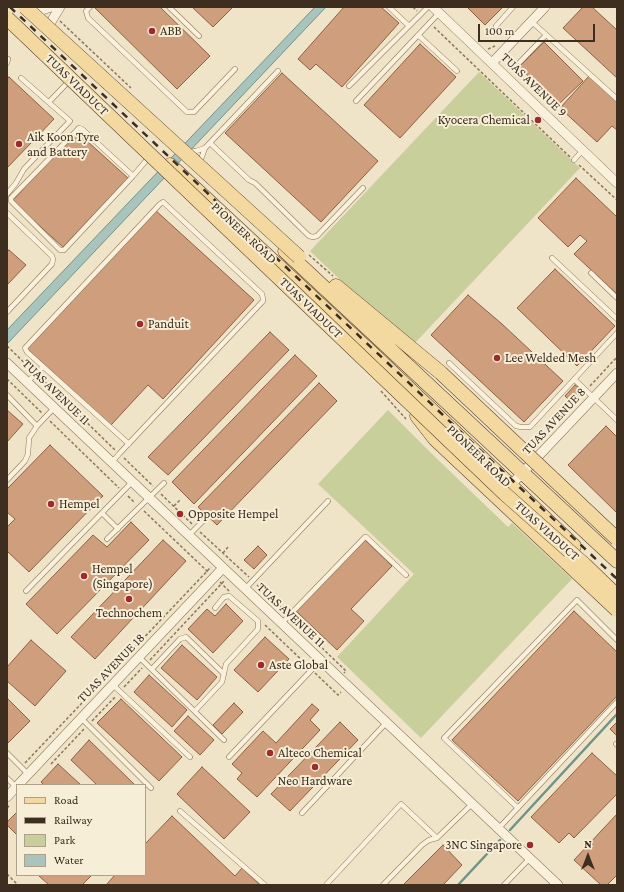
<!DOCTYPE html>
<html>
<head>
<meta charset="utf-8">
<style>
  body { margin:0 }
  #map { position:relative; width:624px; height:892px; overflow:hidden; background:#f0e4c8; font-family:"Crimson Pro",serif }
  canvas { display:block }
  .frame { position:absolute; inset:0; border:8px solid #3d2e20; pointer-events:none }
  .legend { position:absolute; left:16px; top:784px; width:130px; height:92px; box-sizing:border-box; background:#f7eed8; border:1px solid #ada18e; margin:0; padding:5px 7px; list-style:none; font-size:12px; color:#3d2e20 }
  .legend li { display:flex; align-items:center; gap:8px; height:20px }
  .legend b { width:20px; border:1px solid #ada18e }
  .north { position:absolute; left:568px; top:836px; width:40px; height:40px; -webkit-text-stroke:3px #f7eed8; paint-order:stroke; rotate:0deg; font-size:11px; font-weight:700; line-height:16px; text-align:center; color:#3d2e20 }
  .north::after { content:''; display:block; margin:auto; width:14px; height:18px; background:#3d2e20; clip-path:polygon(50% 0,100% 100%,50% 72%,0 100%) }
  .scale { position:absolute; left:478px; top:24px; width:117px; height:18px; box-sizing:border-box; border:2px solid #3d2e20; border-top:0; padding-left:5px; font-size:12px; line-height:14px; white-space:nowrap; color:#3d2e20; -webkit-text-stroke:3px #f7eed8; paint-order:stroke }
</style>
</head>
<body>
<div id="map">
<canvas width="624" height="892"></canvas>
<div class="frame"></div>
<ul class="legend">
<li><b style="height:5px;background:#f3d9a0"></b>Road</li>
<li><b style="height:5px;background:#3d2e20"></b>Railway</li>
<li><b style="height:11px;background:#c9cf9b"></b>Park</li>
<li><b style="height:11px;background:#a9c4bc"></b>Water</li>
</ul>
<div class="north">N</div>
<div class="scale">100 m</div>
</div>
<script>
const g = document.querySelector('canvas').getContext('2d');
g.lineJoin = 'round';
function fill(path, color) { g.fillStyle = color; g.fill(path, 'evenodd'); }
const toPath = rows => new Path2D(rows.map(r => 'M' + r).join(''));
function trace(path, color, width, dash) { g.strokeStyle = color; g.lineWidth = width; g.lineCap = dash ? 'butt' : 'round'; g.setLineDash(dash || []); g.stroke(path); }
function write(font, color, halo, rows, align = 'center') {
  g.font = font + ' "Crimson Pro",serif'; g.lineWidth = 4; g.setLineDash([]); g.textBaseline = 'middle'; g.strokeStyle = halo; g.fillStyle = color; for (const [text, x, y, turn = 0] of rows) {
    g.save(); g.translate(x, y); g.rotate((+turn || 0) * Math.PI / 180); g.textAlign = isNaN(turn) ? turn : align; if (halo) g.strokeText(text, 0, 0); g.fillText(text, 0, 0); g.restore();
  }
}
const green = toPath([
  [479,72,580,168,414,344,353,292,310,251],
  [388,410,431,453,508,527,512,523,572,579,421,738,337,657,414,574,318,484]
]);
const water = toPath([
  [315,7,326,7,7,344,7,330,315,7]
]);
const stream = toPath([
  [510,830,617,714],
  [458,885,500,840]
]);
const building = toPath([
  [94,7,160,7,210,56,177,89,94,7],
  [192,7,233,7,213,27,192,7],
  [344,7,381,7,399,23,342,87,316,64,310,70,298,59,344,7],
  [467,7,503,7,485,25,467,7],
  [583,7,592,7,617,30,617,78,563,28,583,7],
  [544,42,583,81,558,105,519,67,544,42],
  [420,44,456,77,400,138,364,105,420,44],
  [282,73,378,161,321,222,225,133,282,73],
  [590,75,617,100,617,130,612,126,597,142,560,108,590,75],
  [9,77,54,119,7,168,7,79,9,77],
  [77,132,128,178,63,247,12,201,77,132],
  [576,178,617,217,617,294,574,254,587,241,580,235,568,247,538,218,576,178],
  [154,209,254,300,163,399,148,385,111,425,26,348,154,209],
  [9,250,26,265,7,285,7,252,9,250],
  [555,269,615,326,577,366,517,308,555,269],
  [468,295,502,324,563,381,524,422,431,335,468,295],
  [270,332,289,350,168,475,148,457,270,332],
  [295,355,317,376,194,504,172,482,295,355],
  [319,383,337,401,217,525,198,507,319,383],
  [575,385,581,389,570,401,565,396,575,385],
  [7,410,23,424,7,442,7,410],
  [606,426,617,437,617,513,568,465,606,426],
  [50,445,103,496,29,572,7,551,7,527,15,519,7,512,7,489,50,445],
  [131,522,149,540,57,634,26,604,93,535,107,547,131,522],
  [364,539,392,566,351,609,364,621,337,650,296,611,364,539],
  [163,540,186,561,95,659,71,637,163,540],
  [258,546,267,555,254,569,244,560,258,546],
  [226,604,243,621,213,653,188,629,207,609,215,616,226,604],
  [574,611,617,652,617,696,518,801,452,740,574,611],
  [265,637,289,659,258,692,234,670,265,637],
  [31,640,66,671,35,706,7,681,7,667,31,640],
  [182,645,217,677,197,700,161,668,182,645],
  [149,675,187,710,172,727,134,692,149,675],
  [7,698,30,721,7,744,7,698],
  [121,699,182,757,159,781,97,723,121,699],
  [234,703,243,712,222,734,213,725,234,703],
  [312,704,319,710,310,720,320,730,257,797,237,779,242,773,232,764,263,731,276,743,312,704],
  [188,716,214,740,200,755,174,731,188,716],
  [340,722,358,740,290,811,271,794,340,722],
  [617,722,617,736,610,729,617,722],
  [89,740,135,785,97,785,71,760,89,740],
  [592,753,617,776,617,794,574,838,569,833,559,843,531,817,592,753],
  [58,764,81,785,44,785,41,782,58,764],
  [202,767,250,812,224,839,177,794,202,767],
  [17,812,17,835,7,825,7,822,17,812],
  [617,814,617,875,607,885,601,885,574,860,617,814],
  [172,816,235,876,242,868,260,885,106,885,115,875,145,875,145,844,172,816],
  [443,845,462,865,443,885,403,885,443,845],
  [41,875,92,875,82,885,49,885,39,876,41,875]
]);
const path = toPath([
  [413,7,417,11],
  [60,21,131,88],
  [434,27,570,157],
  [488,49,495,46],
  [508,58,509,67,513,71],
  [579,165,617,200],
  [309,255,333,276],
  [7,346,32,370],
  [41,378,115,450],
  [7,379,42,413],
  [590,386,617,357],
  [381,391,406,419],
  [50,421,119,488],
  [532,443,536,442,581,394],
  [124,458,153,486],
  [161,494,192,524],
  [128,496,135,503],
  [174,506,180,500],
  [144,511,208,572],
  [200,532,249,577],
  [223,553,228,547],
  [220,582,229,591],
  [257,585,285,611],
  [293,620,346,671,344,673],
  [265,625,307,665],
  [150,660,224,581],
  [315,673,338,695,341,692],
  [124,687,142,668],
  [92,721,116,696],
  [25,763,211,567],
  [51,764,84,729],
  [7,808,10,805],
  [7,874,18,885]
]);
const service = toPath([
  [90,7,86,11,88,18,187,112,194,112,235,69],
  [169,7,199,36],
  [389,7,409,26],
  [531,21,617,99],
  [496,26,513,7],
  [418,35,457,71],
  [520,62,546,35],
  [7,63,8,59],
  [349,86,428,7],
  [356,101,439,13],
  [49,102,70,80],
  [210,143,249,180,255,183,309,236,313,237,317,236,363,188],
  [187,152,196,151,205,148],
  [574,160,583,150],
  [200,162,205,148,278,71],
  [133,176,82,129,79,128,11,198,11,201,60,250,64,250,133,176,150,156],
  [7,194,16,183,24,169,70,121,21,78],
  [7,213,52,256,53,259,52,264,7,312],
  [552,258,617,319],
  [591,273,617,298],
  [449,363,516,426,521,427,530,427,617,333],
  [575,380,617,420],
  [27,382,43,367],
  [7,395,37,426],
  [112,462,119,454,263,301,263,299,262,294,163,202,160,204,25,348,27,352,129,444],
  [7,480,25,461,28,454,29,438,37,426,54,408],
  [102,513,118,529],
  [188,536,203,521],
  [107,539,164,483],
  [245,589,328,501],
  [26,591,132,482],
  [281,624,365,537,366,537,406,575],
  [139,657,224,740],
  [152,669,180,639,186,637,224,674],
  [113,685,190,757],
  [195,711,222,682,226,664,258,629,258,621,229,596,224,597,215,608],
  [81,718,151,788],
  [616,744,617,745],
  [7,753,28,774],
  [229,757,320,661],
  [7,778,16,787],
  [518,808,444,738,577,600,617,640],
  [180,811,265,885],
  [302,813,386,723],
  [498,829,617,702],
  [326,885,401,804,437,838],
  [383,885,422,845,429,840,437,838,472,804],
  [504,885,530,858]
]);
const minor = toPath([
  [433,7,617,183],
  [28,11,42,10,51,7],
  [51,33,51,22,60,7],
  [492,63,545,7],
  [7,363,558,885],
  [510,486,617,373],
  [18,785,222,569],
  [7,797,17,786]
]);
const primary = toPath([
  [170,165,374,355,574,546],
  [285,251,617,561],
  [336,286,441,373],
  [417,416,435,439,567,563]
]);
const rail = toPath([
  [10,7,617,579],
  [20,7,105,88]
]);
const primaryBridge = toPath([
  [25,7,299,257],
  [7,18,505,494,585,565,617,596],
  [441,373,617,539],
  [567,563,617,610]
]);
const markers = [
  [152,31,4,"#9e2a2b"],
  [538,120,4,"#9e2a2b"],
  [19,144,4,"#9e2a2b"],
  [140,324,4,"#9e2a2b"],
  [497,358,4,"#9e2a2b"],
  [51,504,4,"#9e2a2b"],
  [180,514,4,"#9e2a2b"],
  [84,576,4,"#9e2a2b"],
  [129,599,4,"#9e2a2b"],
  [261,665,4,"#9e2a2b"],
  [270,753,4,"#9e2a2b"],
  [315,767,4,"#9e2a2b"],
  [530,845,4,"#9e2a2b"]
];
const poiNames = [
  ["ABB",160,31],
  ["Kyocera Chemical",530,120,"right"],
  ["Aik Koon Tyre",27,137],
  ["and Battery",27,152],
  ["Panduit",148,324],
  ["Lee Welded Mesh",505,358],
  ["Hempel",59,504],
  ["Opposite Hempel",188,514],
  ["Hempel",92,569],
  ["(Singapore)",92,584],
  ["Technochem",129,613,"center"],
  ["Aste Global",269,665],
  ["Alteco Chemical",278,753],
  ["Neo Hardware",315,781,"center"],
  ["3NC Singapore",522,845,"right"]
];
const streetNames = [
  ["TUAS VIADUCT",77,85,44],
  ["TUAS AVENUE 9",534,85,44],
  ["PIONEER ROAD",244,233,43],
  ["TUAS VIADUCT",311,308,44],
  ["TUAS AVENUE 11",56,392,44],
  ["TUAS AVENUE 8",554,421,-47],
  ["PIONEER ROAD",479,456,44],
  ["TUAS VIADUCT",547,531,42],
  ["TUAS AVENUE 11",291,615,43],
  ["TUAS AVENUE 18",111,668,-46]
];
fill(green, '#c9cf9b');
fill(water, '#a9c4bc');
trace(water, '#6f938a', 1);
trace(stream, '#6f938a', 2.5);
fill(building, '#cf9f7d');
trace(building, '#8d5f41', 1);
trace(service, '#8d765c', 5.5);
trace(minor, '#8d765c', 10);
trace(primary, '#5b4430', 15);
trace(path, '#8d765c', 1.5, [3, 2]);
trace(service, '#faf1dc', 4.5);
trace(minor, '#faf1dc', 9);
trace(primary, '#f3d9a0', 14);
trace(rail, '#3d2e20', 2.5, [7, 7]);
trace(primaryBridge, '#5b4430', 15, []);
trace(primaryBridge, '#f3d9a0', 14);
for (const [x, y, r, color] of markers) { const dot = new Path2D(); dot.arc(x, y, r, 0, 2 * Math.PI); g.fillStyle = color; g.fill(dot); trace(dot, '#f7eed8', 1.5); }
write('13px', '#3d2e20', '#f7eed8', poiNames, 'left');
write('13px', '#3d2e20', '#f7eed8', streetNames);
</script>
</body>
</html>
